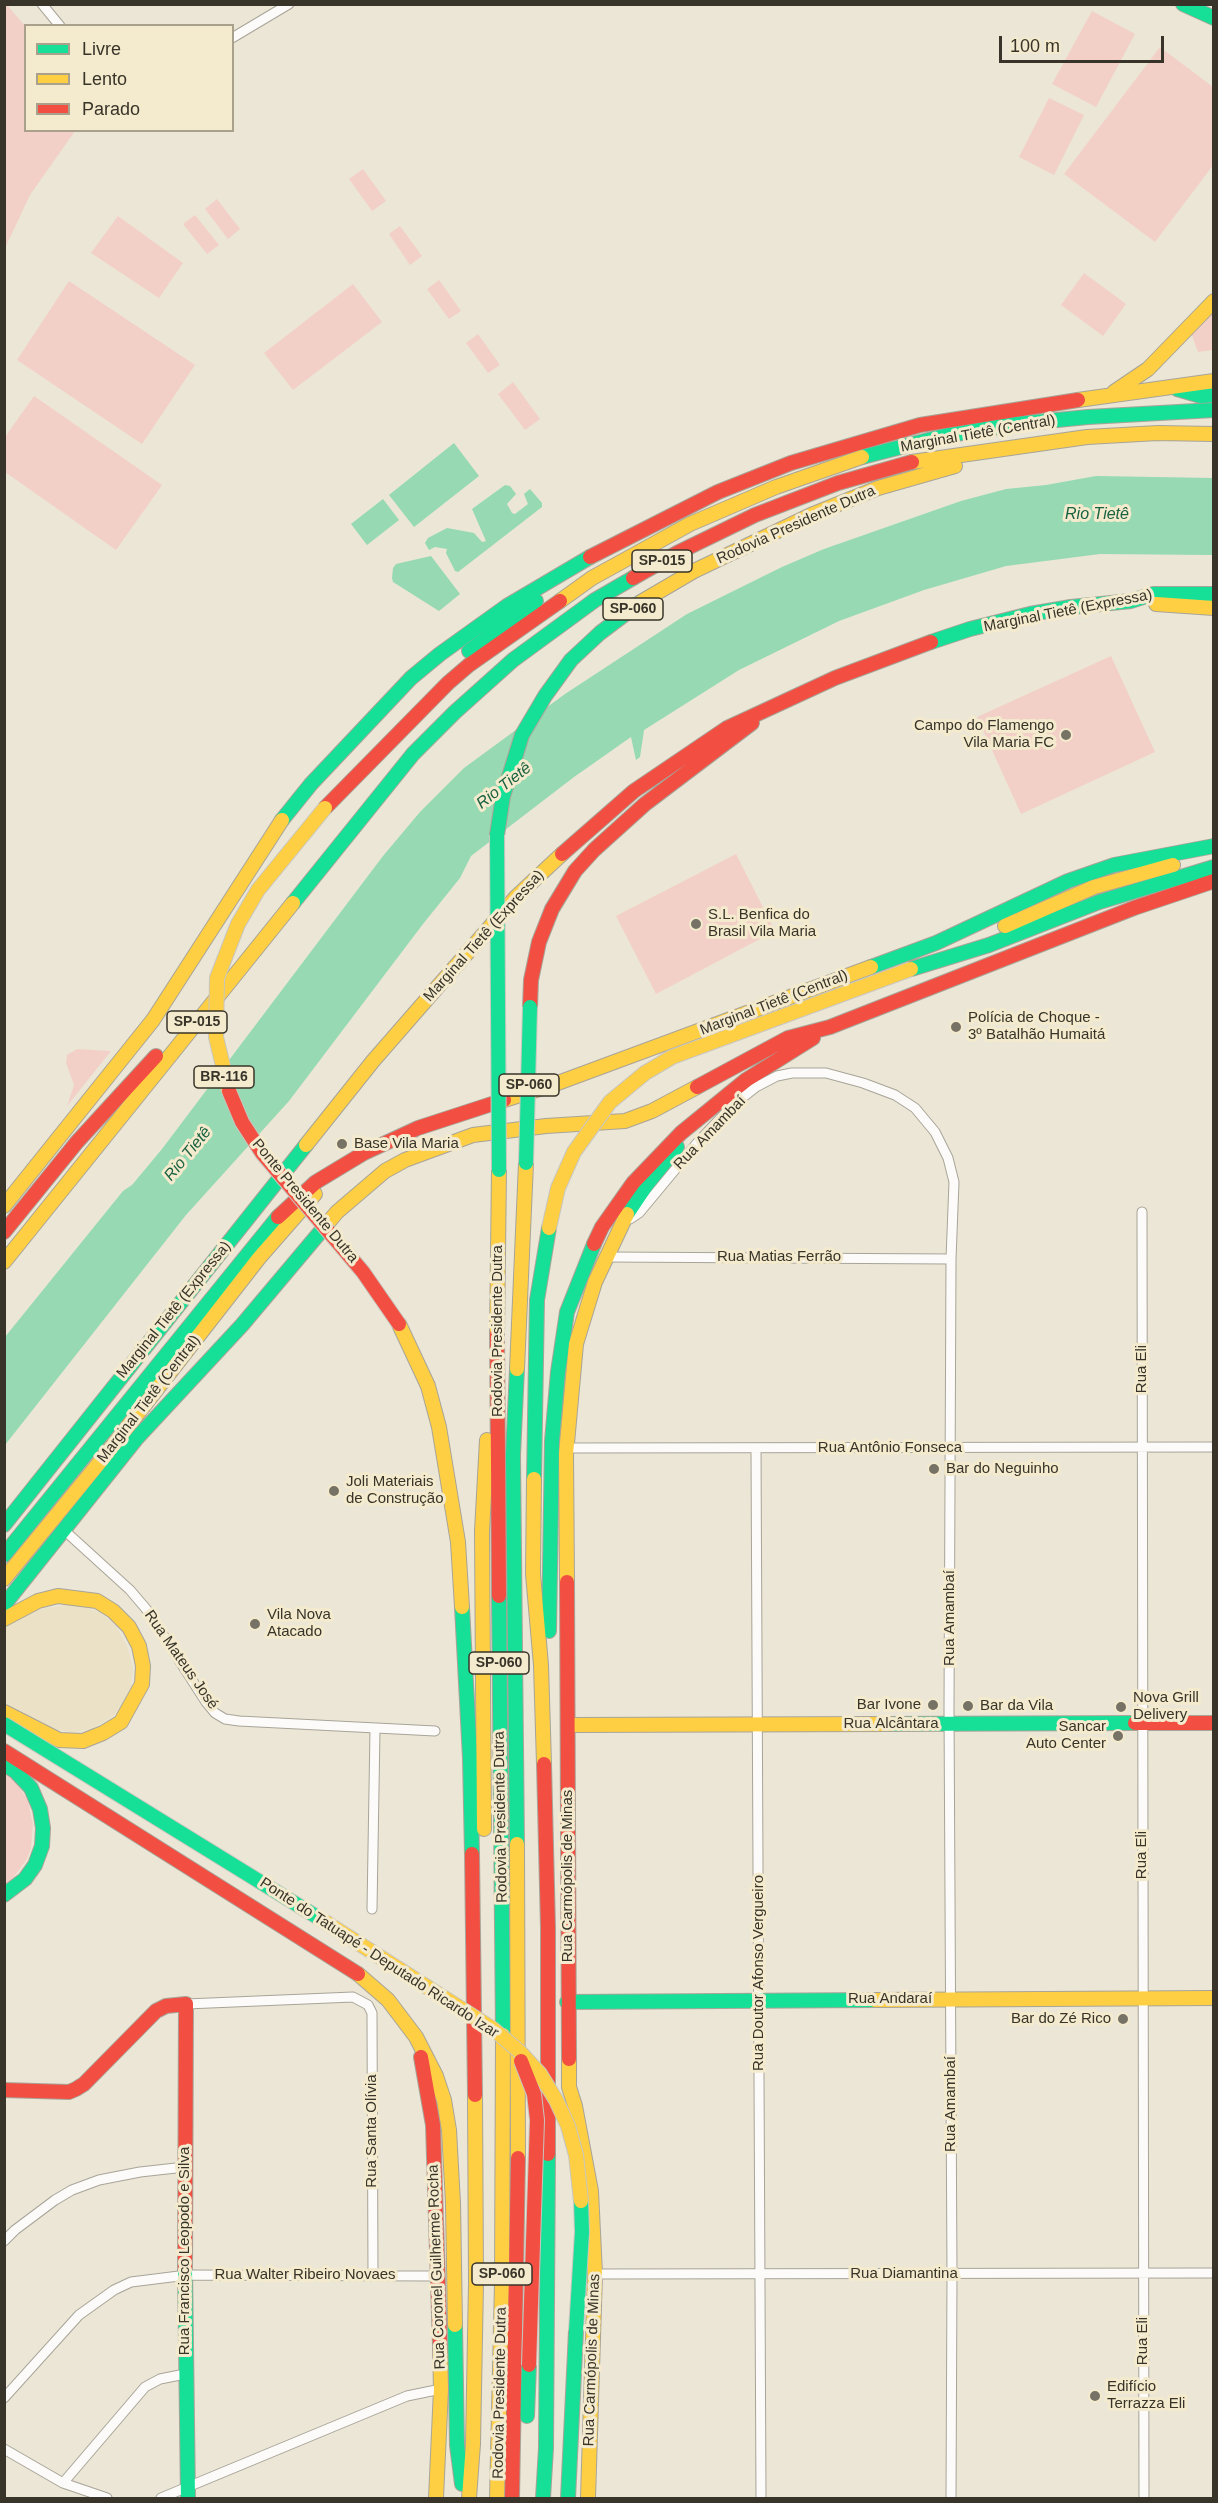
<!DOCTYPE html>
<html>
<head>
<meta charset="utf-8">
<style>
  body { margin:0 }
  #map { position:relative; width:1218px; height:2503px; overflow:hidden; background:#ebe6d6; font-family:Helvetica,sans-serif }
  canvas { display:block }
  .frame { position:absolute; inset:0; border:6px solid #383429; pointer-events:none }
  .legend { position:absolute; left:24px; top:24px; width:210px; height:108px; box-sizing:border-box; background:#f4eacd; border:2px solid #a9a18b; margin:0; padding:8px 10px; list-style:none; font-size:18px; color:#383429 }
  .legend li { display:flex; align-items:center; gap:12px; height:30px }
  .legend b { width:30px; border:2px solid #a9a18b }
  .scale { position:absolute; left:999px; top:36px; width:165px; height:27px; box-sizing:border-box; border:3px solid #383429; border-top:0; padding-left:8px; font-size:18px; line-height:21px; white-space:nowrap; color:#383429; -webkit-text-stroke:4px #f4eacd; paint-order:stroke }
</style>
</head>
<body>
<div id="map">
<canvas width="1218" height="2503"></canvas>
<div class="frame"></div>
<ul class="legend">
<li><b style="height:8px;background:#16e098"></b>Livre</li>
<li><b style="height:8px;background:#ffcf43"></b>Lento</li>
<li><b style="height:8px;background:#f24e42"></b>Parado</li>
</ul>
<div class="scale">100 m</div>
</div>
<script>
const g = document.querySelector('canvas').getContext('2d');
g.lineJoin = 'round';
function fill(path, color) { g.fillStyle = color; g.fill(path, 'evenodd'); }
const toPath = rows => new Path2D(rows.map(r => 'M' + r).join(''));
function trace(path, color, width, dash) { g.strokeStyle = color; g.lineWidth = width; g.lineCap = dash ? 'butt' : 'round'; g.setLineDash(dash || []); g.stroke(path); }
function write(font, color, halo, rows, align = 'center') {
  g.font = font + ' Helvetica,sans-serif'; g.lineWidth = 6; g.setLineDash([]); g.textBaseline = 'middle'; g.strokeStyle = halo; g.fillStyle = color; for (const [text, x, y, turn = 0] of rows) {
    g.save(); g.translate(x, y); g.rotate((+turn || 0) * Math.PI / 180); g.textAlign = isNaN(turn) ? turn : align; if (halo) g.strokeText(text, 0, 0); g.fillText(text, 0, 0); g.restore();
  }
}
const built = toPath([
  [73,1604,101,1613,116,1626,127,1646,133,1668,131,1687,117,1713,92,1729,73,1732,53,1729,5,1704,5,1626,36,1610]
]);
const green = toPath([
  [7,5,25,26,26,130,75,131,30,195,5,248,4,5],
  [1092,11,1135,34,1096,107,1052,84],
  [1160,47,1213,87,1214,164,1155,242,1064,174],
  [1049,98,1084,115,1054,175,1019,157],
  [363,169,386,201,372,211,349,179],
  [217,199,240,229,228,239,205,209],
  [195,215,219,245,207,254,183,224],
  [118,216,183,263,159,298,91,253],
  [400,226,422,256,410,265,389,234],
  [1084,273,1126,304,1103,336,1061,305],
  [439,280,461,311,449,319,427,289],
  [69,281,195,365,142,444,17,360],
  [353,284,382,322,293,390,264,353],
  [1213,310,1213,350,1198,352,1191,333],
  [478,334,500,365,488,373,466,343],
  [513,382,540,419,525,430,498,394],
  [34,396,162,485,116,550,5,472,5,437],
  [1111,656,1155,752,1021,814,977,717],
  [736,854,775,931,656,994,616,916],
  [77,1049,111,1051,67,1106,74,1085,66,1063,67,1055],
  [5,1773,15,1781,22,1791,28,1801,33,1824,31,1848,27,1859,13,1878,5,1886]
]);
const water = toPath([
  [454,443,479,476,414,527,389,495],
  [1096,476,1213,478,1213,555,1100,554,1006,566,924,590,839,621,739,670,644,730,640,757,636,760,631,737,574,777,471,856,460,878,423,924,289,1101,186,1215,5,1445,5,1337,123,1191,132,1185,162,1149,383,856,420,812,464,768,565,694,687,614,782,567,824,549,961,501,1006,489,1046,485],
  [505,485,510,486,516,494,507,504,512,513,515,514,528,504,524,494,530,489,542,503,542,507,458,572,455,571,446,553,447,549,435,547,429,550,425,543,428,538,447,528,474,533,482,542,486,541,472,509],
  [383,499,399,520,367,545,351,524],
  [431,556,460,594,439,611,393,582,392,578,393,568,396,564]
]);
const street = toPath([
  [42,4,60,26],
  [232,38,289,4],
  [1142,1212,1144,2498],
  [624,1219,630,1219,639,1213,698,1142,732,1106,756,1087,777,1076,792,1073,826,1073,863,1083,895,1095,915,1108,935,1132,948,1158,954,1182,951,1259,949,1709,952,2274,951,2498],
  [606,1257,951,1259],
  [566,1448,1214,1447],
  [756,1448,761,2498],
  [64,1530,130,1590,147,1610,206,1702,215,1713,225,1719,239,1721,435,1731],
  [372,1909,375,1729],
  [186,2004,353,1997,368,2005,372,2013,373,2275],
  [4,2241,15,2230,55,2200,72,2190,99,2180,140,2172,185,2167],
  [595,2274,1214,2273],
  [4,2398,79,2315,114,2290,131,2282,187,2275,437,2276],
  [4,2449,63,2483,107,2498],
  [63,2483,145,2387,160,2379,185,2374],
  [161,2498,407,2396,441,2389]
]);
const fast = toPath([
  [1183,4,1214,18],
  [1177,389,1201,396,1214,395],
  [862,457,944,436,1016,424,1088,417,1214,410],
  [931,642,970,629,1030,614,1071,607,1131,601,1153,594,1214,594],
  [469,651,536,601],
  [282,820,311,784,411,678,440,654,507,606,590,557],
  [497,835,503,796,522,735,545,696,571,660,600,633,641,602],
  [293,903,413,754,455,712,513,660,595,600,633,578],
  [871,967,936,943,1068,881,1114,865,1214,846],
  [911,969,989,945,1099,902,1214,867],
  [627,1214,647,1184,677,1147],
  [534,1479,537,1300,549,1228],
  [4,1525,306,1145],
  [4,1555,278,1217],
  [499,1596,503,2035],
  [4,1605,137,1438,242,1325,327,1224],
  [462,1607,470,1758,472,1854],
  [549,1631,552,1441,558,1372,567,1312,594,1244],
  [890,1724,1135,1723],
  [4,1764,15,1771,31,1788,40,1809,43,1828,42,1846,35,1865,25,1879,4,1895],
  [517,1844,513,1455,517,1369],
  [567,2002,875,2000],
  [185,2268,188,2498],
  [455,2325,457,2445,462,2484],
  [527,2416,529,2365],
  [543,2498,546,2448,548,2154],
  [568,2498,576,2331]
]);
const slow = toPath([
  [1114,392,1148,369,1214,301],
  [1078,400,1214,381],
  [912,462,1087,437,1158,433,1214,434],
  [560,601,592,578,690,524,776,487,862,457],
  [641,602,694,571,811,515,878,488,955,466],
  [1156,604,1214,608],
  [1005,926,1094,887,1173,865],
  [504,1100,555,1084,871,967],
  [306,1145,373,1061,516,897,562,854],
  [4,1206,153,1020,282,820],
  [327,1224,337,1212,385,1171,405,1160,473,1135,546,1126,625,1121,652,1111,697,1087],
  [4,1262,293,903],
  [399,1324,428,1386,439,1427,458,1542,462,1607],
  [497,1334,499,1170],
  [517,1369,526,1163],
  [534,1479,533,1574,541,1665,544,1764],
  [4,1579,104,1457,259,1258,315,1194],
  [567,1582,566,1454,576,1344,595,1282,627,1214],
  [4,1619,38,1601,58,1596,97,1601,113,1611,129,1627,139,1646,143,1666,142,1684,121,1722,103,1733,83,1741,59,1740,4,1712],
  [568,1725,890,1724],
  [484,1829,482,1531,487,1440],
  [517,1844,518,2158],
  [358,1974,388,2000,416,2037,436,2076,444,2100,449,2130,453,2203,455,2325],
  [875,2000,1214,1998],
  [569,2059,569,2087,575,2106,591,2191,595,2274,588,2498],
  [436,2498,441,2389,440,2346],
  [469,2498,473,2444,476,2283,475,2095],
  [497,2498,502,2283,503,2035]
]);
const jam = toPath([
  [590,557,718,492,791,463,920,425,1078,400],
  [633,578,677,553,755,515,838,483,912,462],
  [325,808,448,683,469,665,560,601],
  [562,854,634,791,727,728,835,678,931,642],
  [530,1007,531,980,539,942,552,909,575,871,594,850,645,804,752,723],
  [697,1087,788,1038,830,1027,1134,908,1214,881],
  [278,1217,316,1182,364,1153,418,1128,504,1100],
  [4,1232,77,1142,156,1056],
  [594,1244,602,1227,633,1183,681,1133,746,1080,813,1038],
  [497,1334,499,1596],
  [567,1582,569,2059],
  [1135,1723,1214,1723],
  [4,1751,358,1974],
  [544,1764,548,1928,548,2154],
  [472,1854,475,2095],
  [421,2057,433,2125,440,2346],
  [4,2090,69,2092,76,2089,84,2084,156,2011,166,2006,186,2004,185,2268],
  [512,2498,518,2158]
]);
const fastBridge = toPath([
  [497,835,499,1170],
  [526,1163,530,1007],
  [4,1724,322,1920],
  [576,2331,582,2232,581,2201]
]);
const slowBridge = toPath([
  [229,1091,216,1037,217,978,238,924,258,890,325,808],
  [549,1228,558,1188,574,1152,610,1102,645,1073,672,1057,911,969],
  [322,1920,493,2029,520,2052,540,2074,556,2100,568,2126,576,2155,581,2201]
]);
const jamBridge = toPath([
  [229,1091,242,1122,262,1153,363,1272,399,1324],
  [521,2061,534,2094,537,2120,529,2365]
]);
const markers = [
  [1066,735,6,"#777266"],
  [696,924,6,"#777266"],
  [956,1027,6,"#777266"],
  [342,1144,6,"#777266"],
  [934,1469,6,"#777266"],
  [334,1491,6,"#777266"],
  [255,1624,6,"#777266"],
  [933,1705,6,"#777266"],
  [968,1706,6,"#777266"],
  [1121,1707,6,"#777266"],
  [1118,1736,6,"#777266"],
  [1123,2019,6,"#777266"],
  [1095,2396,6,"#777266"]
];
const shields = [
  [662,561,60],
  [633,609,60],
  [197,1022,60],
  [224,1077,60],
  [529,1085,60],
  [499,1663,60],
  [502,2274,60]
];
const shieldNames = [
  ["SP-015",662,561],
  ["SP-060",633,609],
  ["SP-015",197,1022],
  ["BR-116",224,1077],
  ["SP-060",529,1085],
  ["SP-060",499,1663],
  ["SP-060",502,2274]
];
const streetNames = [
  ["Marginal Tietê (Central)",978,434,-10],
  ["Rodovia Presidente Dutra",796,525,-24],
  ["Marginal Tietê (Expressa)",1068,611,-11],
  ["Marginal Tietê (Expressa)",484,936,-48],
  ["Marginal Tietê (Central)",774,1003,-21],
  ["Rua Amambaí",710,1133,-46],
  ["Ponte Presidente Dutra",305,1201,50],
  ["Rua Matias Ferrão",779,1257],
  ["Marginal Tietê (Expressa)",174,1310,-51],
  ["Rodovia Presidente Dutra",498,1331,-90],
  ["Rua Eli",1142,1369,-90],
  ["Marginal Tietê (Central)",149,1399,-52],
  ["Rua Antônio Fonseca",890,1448],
  ["Rua Amambaí",950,1618,-90],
  ["Rua Mateus José",181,1660,55],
  ["Rua Alcântara",891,1724],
  ["Rodovia Presidente Dutra",501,1817,-91],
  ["Rua Eli",1142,1855,-90],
  ["Rua Carmópolis de Minas",568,1876,-90],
  ["Ponte do Tatuapé - Deputado Ricardo Izar",379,1958,33],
  ["Rua Doutor Afonso Vergueiro",759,1973,-90],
  ["Rua Andaraí",890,1999],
  ["Rua Amambaí",951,2104,-90],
  ["Rua Santa Olívia",372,2131,-90],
  ["Rua Francisco Leopodo e Silva",185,2251,-90],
  ["Rua Coronel Guilherme Rocha",437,2267,-92],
  ["Rua Diamantina",904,2274],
  ["Rua Walter Ribeiro Novaes",305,2275],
  ["Rua Eli",1143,2341,-90],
  ["Rua Carmópolis de Minas",592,2360,-88],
  ["Rodovia Presidente Dutra",500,2393,-89]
];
const poiNames = [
  ["Campo do Flamengo",1054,726,"right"],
  ["Vila Maria FC",1054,743,"right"],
  ["S.L. Benfica do",708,915],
  ["Brasil Vila Maria",708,932],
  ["Polícia de Choque -",968,1018],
  ["3º Batalhão Humaitá",968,1035],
  ["Base Vila Maria",354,1144],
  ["Bar do Neguinho",946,1469],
  ["Joli Materiais",346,1482],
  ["de Construção",346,1499],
  ["Vila Nova",267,1615],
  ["Atacado",267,1632],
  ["Nova Grill",1133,1698],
  ["Delivery",1133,1715],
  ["Bar Ivone",921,1705,"right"],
  ["Bar da Vila",980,1706],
  ["Sancar",1106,1727,"right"],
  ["Auto Center",1106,1744,"right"],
  ["Bar do Zé Rico",1111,2019,"right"],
  ["Edifício",1107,2387],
  ["Terrazza Eli",1107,2404]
];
const waterNames = [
  ["Rio Tietê",1097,515],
  ["Rio Tietê",504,786,-38],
  ["Rio Tietê",188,1154,-51]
];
fill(built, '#eae1c6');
fill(green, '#f3d0c7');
fill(water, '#96d9b2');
trace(street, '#a8a498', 11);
trace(fast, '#a8a498', 16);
trace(slow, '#a8a498', 16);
trace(jam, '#a8a498', 16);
trace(street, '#fcfbf9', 9);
trace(fast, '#16e098', 14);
trace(slow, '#ffcf43', 14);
trace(jam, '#f24e42', 14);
trace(fastBridge, '#c8c6be', 16, []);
trace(slowBridge, '#c8c6be', 16, []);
trace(jamBridge, '#c8c6be', 16, []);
trace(fastBridge, '#16e098', 14);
trace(slowBridge, '#ffcf43', 14);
trace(jamBridge, '#f24e42', 14);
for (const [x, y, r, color] of markers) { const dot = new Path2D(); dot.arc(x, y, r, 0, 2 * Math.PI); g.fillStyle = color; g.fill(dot); trace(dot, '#f4eacd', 2); }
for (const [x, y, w] of shields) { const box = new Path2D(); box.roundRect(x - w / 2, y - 11, w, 22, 4.5); g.fillStyle = '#f4eacd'; g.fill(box); trace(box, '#383429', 1.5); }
write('bold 14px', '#383429', null, shieldNames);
write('15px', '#383429', '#f4eacd', streetNames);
write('15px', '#383429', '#f4eacd', poiNames, 'left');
write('italic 16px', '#196242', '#f4eacd', waterNames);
</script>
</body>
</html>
